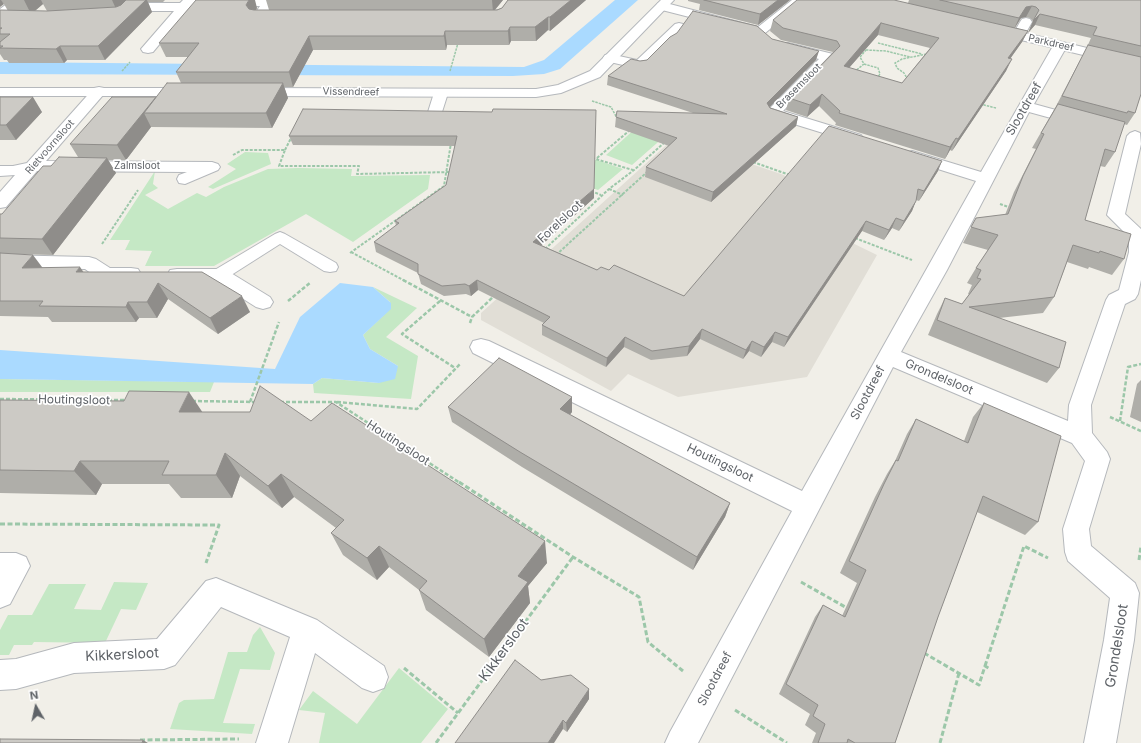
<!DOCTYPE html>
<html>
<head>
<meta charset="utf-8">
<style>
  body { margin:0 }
  #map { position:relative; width:1141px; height:743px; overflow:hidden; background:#f1efe8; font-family:Inter,sans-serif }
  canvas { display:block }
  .north { position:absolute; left:16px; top:687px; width:40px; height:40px; -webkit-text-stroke:3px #fff; paint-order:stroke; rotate:351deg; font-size:11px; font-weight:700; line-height:16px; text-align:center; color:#5f6368 }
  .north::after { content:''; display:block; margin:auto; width:14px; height:18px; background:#5f6368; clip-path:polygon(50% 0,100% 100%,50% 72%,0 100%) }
</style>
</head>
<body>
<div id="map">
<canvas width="1141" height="743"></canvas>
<div class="north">N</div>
</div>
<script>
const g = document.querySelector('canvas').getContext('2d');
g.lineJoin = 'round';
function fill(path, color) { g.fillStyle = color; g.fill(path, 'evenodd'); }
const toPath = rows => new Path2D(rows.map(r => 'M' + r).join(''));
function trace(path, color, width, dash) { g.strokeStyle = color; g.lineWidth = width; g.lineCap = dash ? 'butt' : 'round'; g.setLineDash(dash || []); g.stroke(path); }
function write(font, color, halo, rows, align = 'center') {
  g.font = font + ' Inter,sans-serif'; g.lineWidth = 3.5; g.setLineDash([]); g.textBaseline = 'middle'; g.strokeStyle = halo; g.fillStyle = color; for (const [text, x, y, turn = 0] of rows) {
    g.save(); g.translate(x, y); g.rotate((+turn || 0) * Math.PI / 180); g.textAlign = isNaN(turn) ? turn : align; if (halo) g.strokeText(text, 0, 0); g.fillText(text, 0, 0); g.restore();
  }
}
const education = toPath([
  [674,138,784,175,834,234,877,255,807,377,678,397,628,374,611,391,481,320,481,313]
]);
const green = toPath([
  [637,127,665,136,632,165,606,155],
  [245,152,268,153,271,164,213,189,208,187,236,169,227,164],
  [597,160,623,169,598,190,515,161],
  [298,168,352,169,351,176,430,175,428,189,353,242,306,214,214,266,145,266,152,251,125,250,130,240,110,240,155,171,153,184,158,188,145,195,168,209,197,193,206,197,224,187,268,169],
  [373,287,417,308,386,337,418,356,411,399,314,393,313,384,322,378,379,383,398,366,370,349,363,335,391,308,390,302],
  [0,379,214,382,210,392,0,392],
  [114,582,148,583,136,610,121,609,105,643,34,642,32,645,14,645,9,655,0,655,0,630,8,615,32,615,49,584,86,584,74,609,101,610],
  [260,627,275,653,270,670,240,669,223,723,255,724,252,734,170,729,179,703,184,700,214,699,228,652,247,652,253,635],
  [399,668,448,709,421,743,319,743,325,713,299,710,313,691,357,724]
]);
const water = toPath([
  [615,0,638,0,560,69,544,74,513,76,0,74,0,62,524,67,544,60],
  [340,283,373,287,391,303,391,309,363,335,370,349,398,366,395,379,379,383,322,378,313,384,0,379,0,350,275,369,300,317]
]);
const pathFar3 = toPath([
  [878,43,922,54],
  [863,48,866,50,886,51,910,57],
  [864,64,878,68,880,74,877,78],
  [122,71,130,62],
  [450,71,458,43],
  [854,72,864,64,860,57,866,50],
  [908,80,904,73,897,68,895,63,902,59,927,54],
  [592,101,611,107,617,118],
  [980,104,996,108]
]);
const pathFar2 = toPath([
  [285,150,292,136],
  [233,155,242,150,285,150,279,166,359,166,357,174,451,172],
  [592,158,633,170],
  [597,158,630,130],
  [753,162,790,175],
  [609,189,623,195],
  [591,191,601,195],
  [1000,204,1011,208],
  [855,238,912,260],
  [102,244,138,190],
  [545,249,609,189,634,170,665,142],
  [351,252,405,281],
  [350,253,444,186,451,143],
  [556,255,647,172]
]);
const pathFar1 = toPath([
  [403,280,472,317],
  [288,301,311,282],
  [440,301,402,334,455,368],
  [470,323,472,317,494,296],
  [0,399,127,400],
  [192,401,257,402],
  [250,402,279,322],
  [280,402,336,402,460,483],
  [337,402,417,409,460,364],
  [1110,417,1141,431],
  [1120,421,1128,367,1141,364]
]);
const path = toPath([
  [459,482,573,557,639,597,648,642,683,671],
  [0,524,219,525,206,563],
  [1139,560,1141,546],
  [801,582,847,608],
  [924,653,979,685,985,666,990,669],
  [985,666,1024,546,1048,558],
  [404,668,458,713],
  [735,710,787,743],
  [140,740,239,739],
  [436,743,573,557],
  [940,743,959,673]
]);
const service = toPath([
  [12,0,23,0,4,16,0,17,0,9,12,0],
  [280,232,285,234,336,263,338,267,336,271,330,272,324,271,280,244,225,279,219,280,213,279,211,275,213,271,275,234,280,232]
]);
const pedestrian = toPath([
  [1026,18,1030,19,1032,22,1024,36,1023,39,1013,39,1012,36,1020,22,1022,19,1026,18]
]);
const minor = toPath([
  [183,0,271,0,275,3,267,14,279,14,283,15,285,18,283,21,279,22,254,21,252,18,260,6,191,6,153,52,148,53,143,52,141,49,174,11,132,11,127,17,123,18,119,17,117,14,125,4,129,3,180,3,183,0],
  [792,0,805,0,764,34,760,35,658,9,656,6,658,3,662,2,758,27,792,0],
  [679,23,683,24,685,27,683,30,645,68,640,69,610,62,605,61,603,58,605,55,610,54,637,60,675,24,679,23],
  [1060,42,1065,43,1067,46,1034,104,1085,118,1088,121,1085,124,1080,126,1029,112,947,270,901,352,1068,421,1069,405,1106,300,1109,295,1119,290,1129,252,1129,237,1107,215,1127,136,1130,133,1135,131,1140,133,1141,144,1125,214,1141,229,1141,280,1138,294,1135,299,1125,304,1091,405,1092,433,1107,452,1110,459,1089,529,1091,546,1135,583,1139,593,1134,640,1116,743,1084,743,1104,640,1110,598,1068,561,1065,552,1063,529,1085,461,1072,443,893,367,698,743,665,743,670,732,792,511,473,353,470,347,473,341,481,339,489,341,802,491,976,181,906,159,904,156,906,153,912,151,981,172,1053,46,1055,43,1060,42],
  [788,43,833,54,835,57,783,111,861,135,863,138,861,141,855,143,849,141,768,116,766,113,768,110,819,59,783,50,781,47,783,44,788,43],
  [99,87,104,88,106,91,104,94,46,161,212,162,218,164,220,167,218,170,185,184,179,183,177,179,179,175,187,172,37,171,6,207,0,208,0,192,15,175,0,176,0,166,13,166,27,163,94,88,99,87],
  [441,89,446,90,448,93,442,112,440,115,435,116,430,115,428,112,434,93,436,90,441,89],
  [0,255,89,257,96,259,110,268,131,268,138,269,141,274,138,279,131,280,106,280,99,279,85,269,0,267,0,255],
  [177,269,219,269,226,270,270,297,273,302,270,307,263,309,256,307,215,281,177,281,170,280,167,275,170,270,177,269],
  [0,553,16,553,26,557,30,566,10,604,0,608,0,553],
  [216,578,317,620,384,666,388,677,384,688,373,692,362,688,315,653,288,743,256,743,290,637,221,607,175,665,164,669,74,673,16,689,0,690,0,660,16,659,74,643,157,639,206,581,216,578]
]);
const tertiary = toPath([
  [661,0,674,0,600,77,561,93,536,97,255,96,250,95,248,92,250,89,255,88,536,89,558,85,590,71,661,0],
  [996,26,1141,61,1141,69,992,33,990,30,992,27,996,26],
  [0,88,189,88,194,89,196,92,194,95,189,96,0,96,0,88]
]);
const wall = toPath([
  [0,0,165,0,163,2,148,2,152,12,105,60,67,60,64,63,9,63,7,60,4,60,0,54,0,10,8,11,4,4],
  [43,4,47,11,35,11],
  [266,0,503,0,495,10,502,8,508,0,586,0,550,31,548,30,536,41,511,41,509,45,447,45,446,50,313,50,293,87,284,87,288,98,272,128,151,127,126,160,108,160,116,173,53,255,14,254,43,268,83,272,202,272,250,312,218,334,168,299,157,318,139,318,136,322,52,322,48,317,0,316,0,214,2,214,51,166,78,157,70,144,156,98,181,83,176,72,188,57,166,57,159,43,257,8,256,10,269,10],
  [688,0,790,0,758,25,699,10,700,4,688,1],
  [909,0,1141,0,1141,94,1135,113,1127,125,1124,124,1115,152,1105,167,1100,166,1085,220,1124,259,1112,275,1089,267,1088,269,1067,262,1054,297,1043,313,999,318,1059,368,1047,383,928,335,937,314,945,298,962,304,969,294,968,294,972,285,967,283,976,268,988,250,963,243,976,218,1005,215,1014,192,1036,149,1032,148,1055,108,1087,47,1091,38,1035,25,1028,33,1033,21,1030,18,1026,17,1021,18,1015,28,1028,31,1022,42,1010,59,1006,71,952,151,950,150,945,159,835,125,836,123,819,106,807,117,786,110,789,98,833,52,781,40,770,31,773,20,908,3],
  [878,35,930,48,902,83,849,68],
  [772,39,816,60,769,107,798,117,796,126,711,202,645,177,646,167,669,146,615,127,616,117,693,113,607,85,608,76,640,61],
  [0,97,42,112,16,140,0,140],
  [492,112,594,198,541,245,597,270,609,270,684,296,938,171,919,201,916,200,912,211,899,231,892,228,884,240,862,231,784,347,772,342,761,357,749,351,743,359,700,339,687,356,651,360,624,347,606,367,542,335,542,325,544,323,478,290,471,296,466,294,444,296,421,284,418,273,376,252,374,242,396,226,395,221,446,185,455,146,293,145,289,136],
  [1141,380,1141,422,1130,417,1137,384],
  [0,400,202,412,311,421,547,563,528,586,530,603,489,657,426,610,419,590,389,567,377,580,343,555,331,533,336,528,294,497,282,508,240,476,232,498,181,498,169,484,102,484,96,495,0,493],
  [984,403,1038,522,1025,535,977,512,938,617,895,743,812,743,816,733,805,725,810,714,779,694,815,617,823,605,842,616,857,583,840,573,875,497,887,474,895,461,907,434,916,419,964,441,973,417],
  [448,407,572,412,570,415,730,503,725,517,693,570,522,467,452,422],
  [541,680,589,699,567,732,563,729]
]);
const shadedWall = toPath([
  [0,0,10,0,1,0,4,4,0,7],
  [24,0,41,0,43,4,31,14],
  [112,0,128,0,117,11],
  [146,0,147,0,152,12,105,60,98,46],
  [249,0,255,0,257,8,251,19,246,5],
  [492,0,503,0,493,12],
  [571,0,586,0,550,31,550,17],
  [778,0,790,0,758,25,760,14],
  [1032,6,1026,17,1021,18,1014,29,1019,18,1026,7],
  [1040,14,1035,25,1028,33,1033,21],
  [548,17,548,30,536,41,535,27],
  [881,23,878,35,840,78,844,66],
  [510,27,511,41,509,45,508,31],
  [445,31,447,45,446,50,444,36],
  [1028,31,1022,42,1002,70,1008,58],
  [309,36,313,50,293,87,289,72],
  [60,46,67,60,64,63,56,49],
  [819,51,816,60,765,112,767,103],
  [1012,59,1006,71,952,151,958,139],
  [283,83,288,98,272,128,266,113],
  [822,94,819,106,807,117,810,105],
  [33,97,42,112,16,140,6,125],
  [156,97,144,113,151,127,126,160,117,145],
  [798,117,796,126,711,202,713,192],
  [956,138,950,150,945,159,950,147],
  [107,158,116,173,53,255,42,239],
  [942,161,938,171,919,201,924,191],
  [594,189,594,198,534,252,533,242],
  [916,201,912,211,899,231,904,221],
  [896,218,892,228,884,240,889,230],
  [866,221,862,231,784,347,788,337],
  [33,255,45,271,22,268],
  [80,267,91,283,76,272],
  [477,280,478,290,471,296,469,286],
  [158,283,168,299,157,318,147,302],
  [242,296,250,312,218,334,210,318],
  [128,302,139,318,136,322,126,307],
  [702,329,700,339,687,356,689,346],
  [775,332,772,342,761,357,764,347],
  [625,337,624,347,606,367,607,358],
  [752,341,749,351,743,359,746,350],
  [189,392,205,416,179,412],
  [572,397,572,412,560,425,560,409],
  [225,453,240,476,232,498,216,475],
  [80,461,102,484,96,495,74,471],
  [281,474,294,497,282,508,268,486],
  [730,503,725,517,693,570,697,557],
  [545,541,547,563,528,586,530,603,489,657,484,639,518,576],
  [379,546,389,567,377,580,367,558],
  [589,689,589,699,567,732,566,723],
  [563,720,563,729,554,743,548,743],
  [143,740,148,743,142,743]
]);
const building = toPath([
  [126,0,146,0,98,46,60,46,56,49,0,48,3,46,0,46,0,42,10,34,0,34,0,29,2,28,0,28,0,10,47,11,116,7,121,5,126,0],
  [196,0,249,0,246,5,249,9,254,10,497,10,502,8,508,0,571,0,550,17,548,17,535,27,510,27,508,31,445,31,444,36,309,36,289,72,176,72,199,43,159,43,196,0],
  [704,0,778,0,760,14,704,0],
  [797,0,894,0,1028,31,1008,58,1012,59,958,139,956,138,950,147,839,113,840,111,822,94,810,105,789,98,840,46,837,41,783,28,773,20,797,0],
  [881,23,939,38,902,83,844,66,881,23],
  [940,0,1141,0,1141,46,1093,35,1097,27,1040,14,1033,21,1039,10,1036,7,1032,6,1026,7,1019,18,940,0],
  [693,11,757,26,772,39,819,51,767,103,770,108,798,117,713,192,646,167,677,138,616,117,617,111,727,114,608,76,631,59,640,61,647,60,670,37,677,33,693,11],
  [1088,45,1141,57,1141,94,1135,113,1128,111,1127,113,1062,96,1088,45],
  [167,83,283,83,266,113,144,113,167,83],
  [0,97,33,97,6,125,0,125,0,97],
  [112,97,156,97,117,145,70,144,112,97],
  [1058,104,1125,122,1115,152,1105,149,1085,220,1131,234,1124,259,1100,251,1099,253,1073,245,1054,297,969,307,1066,342,1059,368,937,320,945,298,962,304,981,279,977,278,981,270,976,268,998,235,971,227,976,218,1008,214,1023,176,1044,134,1041,133,1058,104],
  [303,109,492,112,493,109,596,110,594,189,533,242,597,270,601,267,609,270,614,265,684,296,829,126,942,161,924,191,918,189,916,201,904,221,896,218,889,230,866,221,788,337,775,332,764,347,752,341,746,350,702,329,689,346,652,351,625,337,607,358,542,325,550,317,477,280,469,286,465,284,442,286,418,274,418,264,374,242,399,223,395,221,446,185,457,136,289,136,303,109],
  [59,157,107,158,42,239,0,238,0,214,2,214,43,166,51,166,59,157],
  [0,253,33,255,22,268,80,267,76,272,202,272,242,296,210,318,158,283,147,302,128,302,126,307,39,306,43,301,0,301,0,253],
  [499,358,572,397,560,409,730,503,697,557,520,452,448,407,499,358],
  [260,386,311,421,332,403,545,541,518,576,528,582,484,639,419,590,427,581,379,546,367,558,331,533,344,520,281,474,268,486,225,453,216,475,162,475,169,461,80,461,74,471,0,470,0,400,124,401,129,391,189,392,179,412,250,412,260,386],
  [984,403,1061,436,1038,522,983,496,938,617,895,743,855,743,848,739,847,743,818,743,825,724,813,716,818,705,786,684,823,605,845,617,866,570,849,561,884,484,896,460,898,461,916,419,968,443,984,403],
  [515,660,541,680,571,675,589,689,566,723,563,720,548,743,455,743,515,660],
  [0,739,143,740,142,743,0,743,0,739]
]);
const farStreetnames = [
  ["Parkdreef",1051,43,13],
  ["Brasemsloot",799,86,-45],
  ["Vissendreef",351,92,1],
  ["Rietvoornsloot",50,147,-49],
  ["Zalmsloot",137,166]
];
const streetNames = [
  ["Slootdreef",1024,109,-60],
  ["Forelsloot",560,222,-43],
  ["Grondelsloot",939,377,23],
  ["Slootdreef",868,393,-62],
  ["Houtingsloot",74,400,1],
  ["Houtingsloot",398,443,33],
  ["Houtingsloot",720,463,26],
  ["Slootdreef",715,679,-62]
];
const nearStreetnames = [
  ["Grondelsloot",1117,646,-81],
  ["Kikkersloot",504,650,-54],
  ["Kikkersloot",122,655,-3]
];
fill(education, '#e1ded6');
fill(green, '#c5e8c5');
fill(water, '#aadaff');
trace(service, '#b5b8bc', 2);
trace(pedestrian, '#b5b8bc', 2);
trace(minor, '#b5b8bc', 2);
trace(tertiary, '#b5b8bc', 2);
trace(pathFar3, '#9cc7a9', 1.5, [2.5, 1]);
trace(pathFar2, '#9cc7a9', 2, [3, 1.5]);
trace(pathFar1, '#9cc7a9', 2.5, [4, 2]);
trace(path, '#9cc7a9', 3, [5, 2.5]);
fill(service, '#fff');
fill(pedestrian, '#fff');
fill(minor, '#fff');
fill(tertiary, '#fff');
fill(wall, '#afaea9');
fill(shadedWall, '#8f8d8a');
fill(building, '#cccac5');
trace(building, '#8f8d8a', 1);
write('10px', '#5f6368', '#fff', farStreetnames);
write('12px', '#5f6368', '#fff', streetNames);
write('14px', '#5f6368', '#fff', nearStreetnames);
</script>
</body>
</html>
